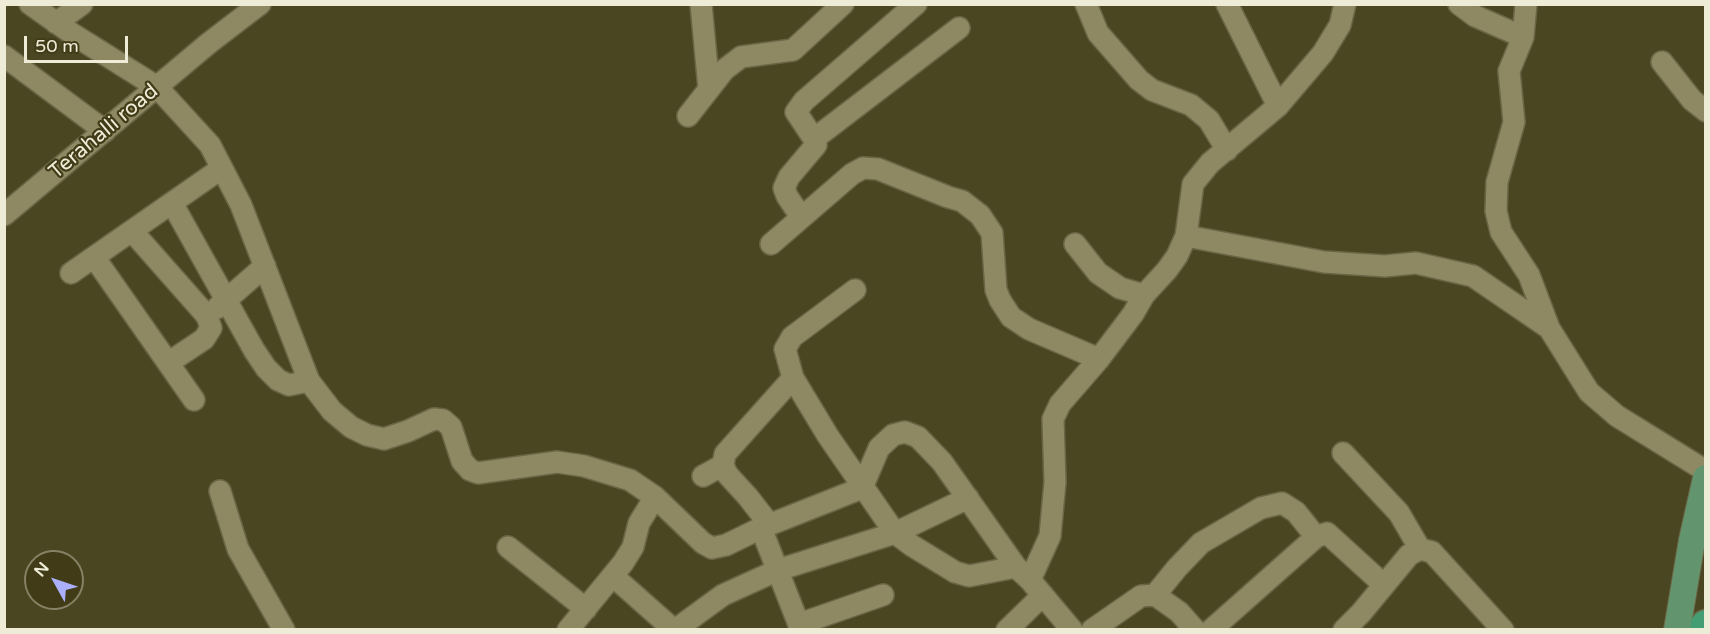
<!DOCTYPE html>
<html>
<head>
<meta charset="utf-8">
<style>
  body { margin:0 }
  #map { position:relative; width:1710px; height:634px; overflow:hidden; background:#4b4622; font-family:"Varela Round",sans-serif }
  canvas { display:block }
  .frame { position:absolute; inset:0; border:6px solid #eeebd7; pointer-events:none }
  .north { position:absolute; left:24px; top:550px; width:60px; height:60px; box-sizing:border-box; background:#413b17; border:2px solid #868164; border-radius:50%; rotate:310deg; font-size:16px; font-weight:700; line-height:24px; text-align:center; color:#eeebd7 }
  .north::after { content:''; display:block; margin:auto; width:21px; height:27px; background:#aab0fb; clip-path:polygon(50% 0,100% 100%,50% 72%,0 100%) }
  .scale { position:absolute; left:24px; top:36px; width:104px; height:27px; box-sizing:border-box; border:3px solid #eeebd7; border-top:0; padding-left:8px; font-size:18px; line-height:21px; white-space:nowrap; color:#eeebd7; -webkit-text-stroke:4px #413b17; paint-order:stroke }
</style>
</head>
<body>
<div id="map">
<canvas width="1710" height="634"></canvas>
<div class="frame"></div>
<div class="north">N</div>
<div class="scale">50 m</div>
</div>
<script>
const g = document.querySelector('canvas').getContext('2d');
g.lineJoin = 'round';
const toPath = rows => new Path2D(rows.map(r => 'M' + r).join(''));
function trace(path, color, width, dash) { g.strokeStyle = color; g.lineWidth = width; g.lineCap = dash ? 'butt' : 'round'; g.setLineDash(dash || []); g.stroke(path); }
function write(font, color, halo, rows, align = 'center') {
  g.font = font + ' "Varela Round",sans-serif'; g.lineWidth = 4.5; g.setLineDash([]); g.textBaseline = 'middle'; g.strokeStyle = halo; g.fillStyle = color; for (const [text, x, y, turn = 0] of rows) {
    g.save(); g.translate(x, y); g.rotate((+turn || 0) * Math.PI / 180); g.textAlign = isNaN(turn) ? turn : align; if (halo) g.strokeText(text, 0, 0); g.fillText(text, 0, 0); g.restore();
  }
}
const minor = toPath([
  [30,4,74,35,157,87,210,145,241,205,309,381,332,411,351,427,367,435,384,439,408,431,434,419,443,420,451,427,462,461,470,470,478,473,557,462,584,466,630,480,655,497,703,543,712,548,726,545,761,528,862,488,879,448,893,435,905,432,918,437,942,462,1016,567,1030,580,1072,630],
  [701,4,709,89],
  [1086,4,1098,33,1139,80,1152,90,1191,105,1209,120,1227,150],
  [1227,4,1278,106],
  [1459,4,1475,16,1523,37],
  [1526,4,1523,37,1509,71,1514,122,1497,182,1496,211,1501,232,1529,275,1549,328,1589,392,1617,416,1706,471],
  [56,23,82,4],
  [4,56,105,131],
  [1662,62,1692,100,1706,111],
  [688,116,724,70,741,57,793,50,843,4],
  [814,139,959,28],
  [172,203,254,350,266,368,278,380,289,385,309,381],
  [4,215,209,43,260,4],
  [801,217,787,196,784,188,789,177,816,145,814,139,796,112,804,101,916,4],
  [132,231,207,316,211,328,204,339,168,363],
  [1186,236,1324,262,1385,266,1416,263,1473,276,1549,328],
  [771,244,852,174,863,168,878,169,948,197,962,201,980,215,992,233,996,290,1000,300,1011,317,1029,329,1099,359],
  [1075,244,1098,273,1120,288,1144,295],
  [94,257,194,400],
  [71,273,222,168],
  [855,290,792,337,785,349,793,378,828,436,895,533,911,545,955,572,969,576,1016,567],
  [217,308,265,266],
  [1343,453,1399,513,1420,549],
  [703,476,723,465],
  [220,491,238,549,284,630],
  [769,524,748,497,727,474,723,465,725,454,793,378],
  [761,528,801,630],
  [508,547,586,609],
  [613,576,674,630],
  [1030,580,1050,536,1055,482,1053,419,1060,404,1099,359,1133,314,1144,295,1167,270,1177,256,1186,236,1193,184,1210,163,1278,106,1323,53,1340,25,1345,4],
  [1155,595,1177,568,1201,543,1261,508,1282,503,1296,512,1316,537],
  [799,624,883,595],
  [568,630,623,563,633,547,639,523,655,497],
  [675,630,723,595,778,570,895,533,968,498],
  [1007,630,1043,595],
  [1092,630,1141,596,1155,595,1179,612,1195,630],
  [1211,630,1316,537,1327,533,1384,585],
  [1344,630,1361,613,1409,555,1420,549,1432,552,1503,630]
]);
const major = toPath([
  [1677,630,1692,540,1706,478]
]);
const highway = toPath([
  [1705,630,1706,625]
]);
const streetNames = [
  ["Terahalli road",104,132,-40]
];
trace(minor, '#6a6545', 24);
trace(major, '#6a6545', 28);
trace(highway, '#6a6545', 33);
trace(minor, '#8e8863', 21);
trace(major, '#62956d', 26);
trace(highway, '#449d73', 30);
write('21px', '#eeebd7', '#413b17', streetNames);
</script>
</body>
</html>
